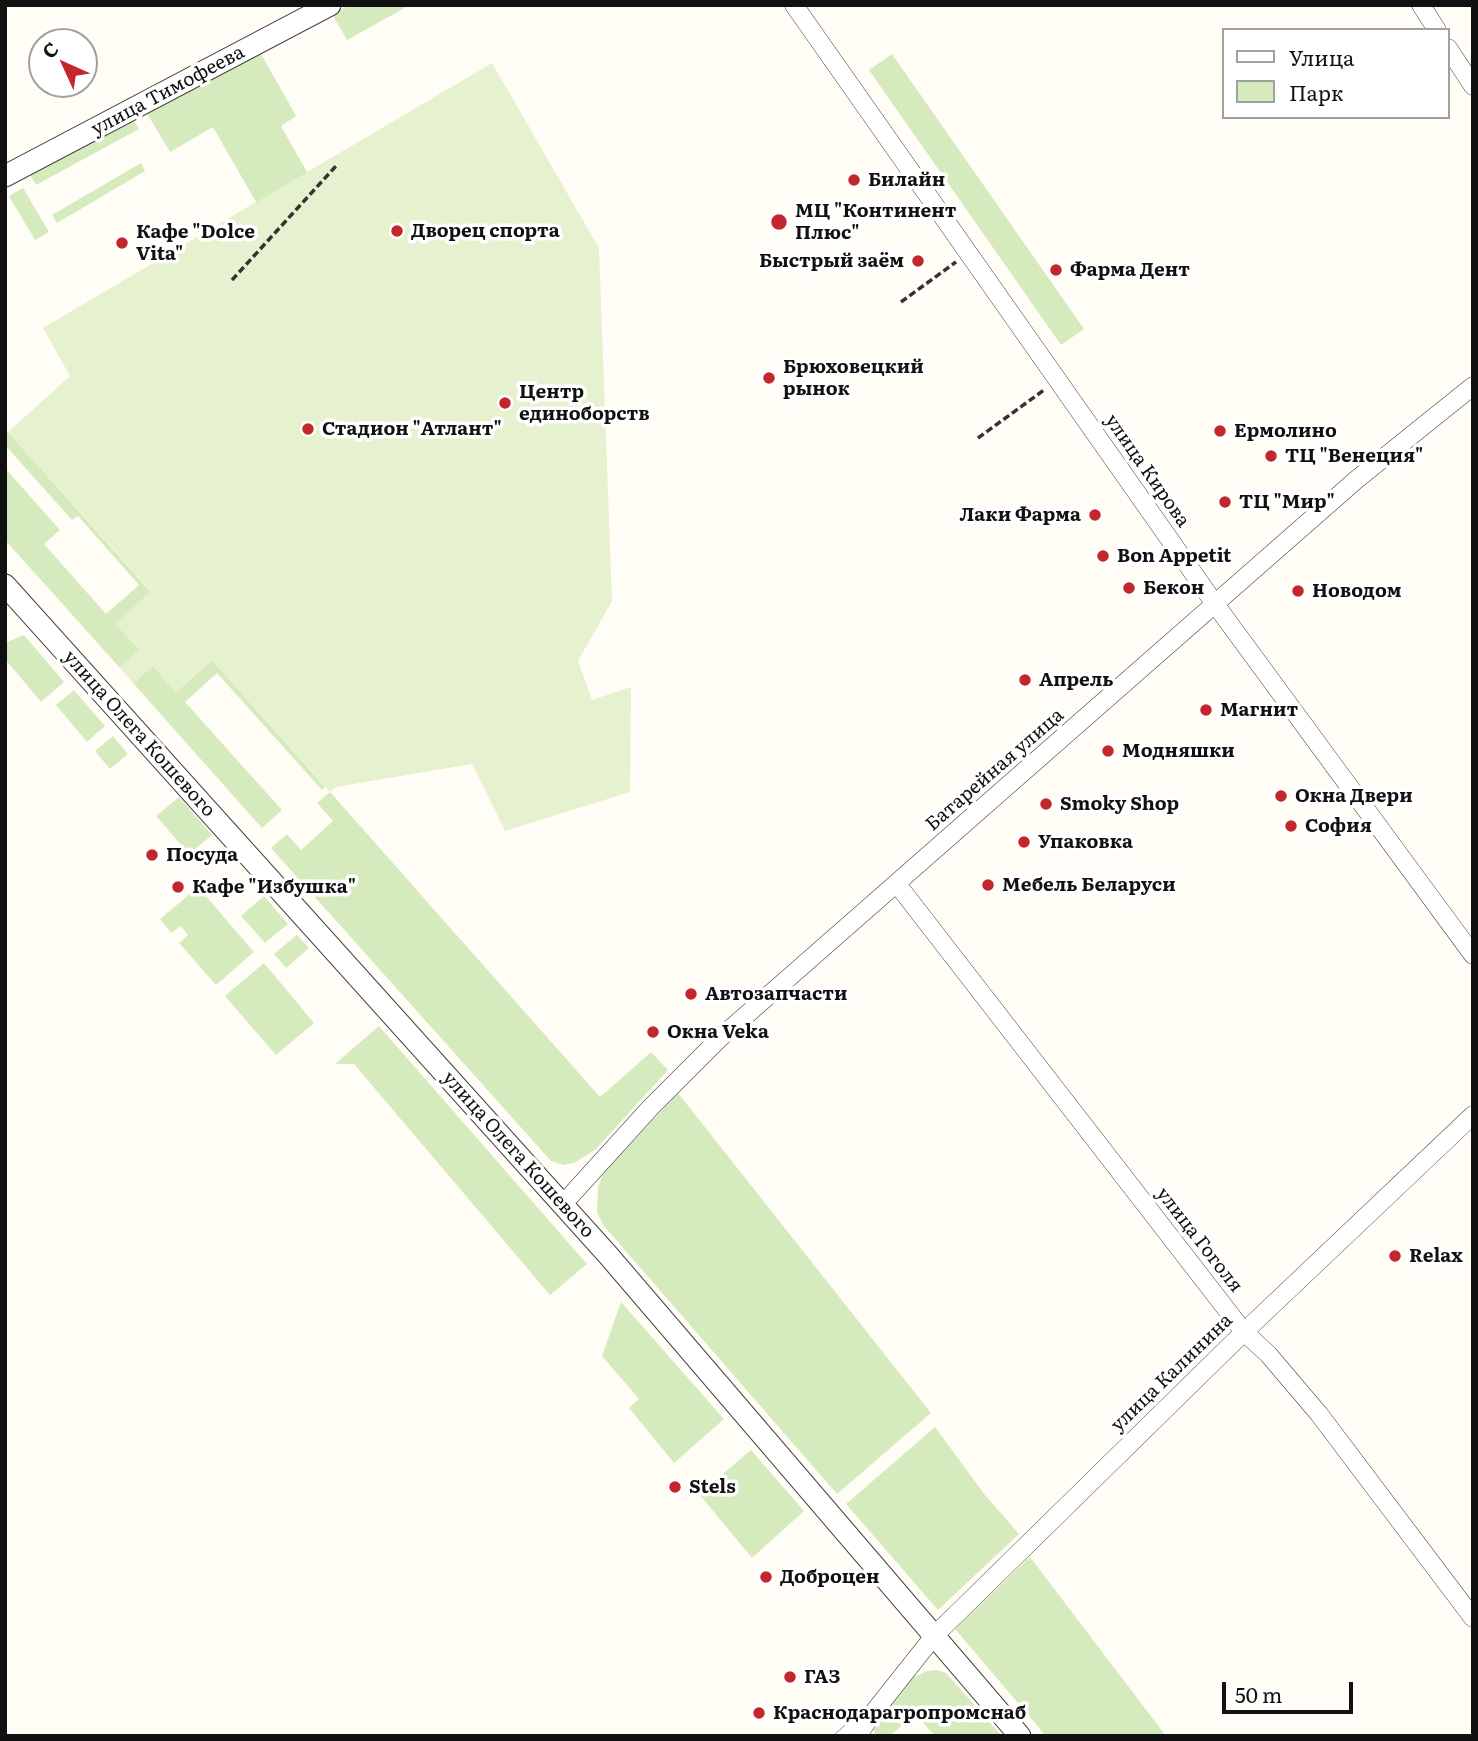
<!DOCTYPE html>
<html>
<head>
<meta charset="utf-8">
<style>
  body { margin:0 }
  #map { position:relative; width:1478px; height:1741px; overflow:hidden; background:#fffdf5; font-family:Literata,serif }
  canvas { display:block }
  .frame { position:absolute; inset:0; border:7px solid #111; pointer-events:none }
  .legend { position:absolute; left:1222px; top:28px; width:228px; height:91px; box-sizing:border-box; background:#fff; border:2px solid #a0a0a0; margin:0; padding:9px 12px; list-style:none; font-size:21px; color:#111 }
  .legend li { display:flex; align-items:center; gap:14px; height:35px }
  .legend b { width:35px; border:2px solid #a0a0a0 }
  .north { position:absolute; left:28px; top:28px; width:70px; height:70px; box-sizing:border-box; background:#fff; border:2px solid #a0a0a0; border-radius:50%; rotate:315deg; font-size:19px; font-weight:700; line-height:28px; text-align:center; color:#111 }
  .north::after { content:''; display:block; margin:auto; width:24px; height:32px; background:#c4262e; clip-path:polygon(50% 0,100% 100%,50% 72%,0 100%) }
  .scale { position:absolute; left:1222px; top:1682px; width:131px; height:32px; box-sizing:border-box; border:4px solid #111; border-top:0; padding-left:9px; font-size:21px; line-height:24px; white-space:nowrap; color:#111; -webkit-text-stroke:5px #fff; paint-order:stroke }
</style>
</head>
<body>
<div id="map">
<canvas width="1478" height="1741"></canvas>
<div class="frame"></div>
<ul class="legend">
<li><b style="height:9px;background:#fff"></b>Улица</li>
<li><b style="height:19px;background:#d5ebbd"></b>Парк</li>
</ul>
<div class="north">С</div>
<div class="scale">50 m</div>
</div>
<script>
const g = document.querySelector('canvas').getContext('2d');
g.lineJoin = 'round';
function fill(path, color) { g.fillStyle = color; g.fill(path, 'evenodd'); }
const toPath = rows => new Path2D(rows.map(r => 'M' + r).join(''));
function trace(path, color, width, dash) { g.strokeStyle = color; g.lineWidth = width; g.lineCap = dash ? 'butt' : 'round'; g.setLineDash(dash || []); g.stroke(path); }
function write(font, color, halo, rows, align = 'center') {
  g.font = font + ' Literata,serif'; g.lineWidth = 7; g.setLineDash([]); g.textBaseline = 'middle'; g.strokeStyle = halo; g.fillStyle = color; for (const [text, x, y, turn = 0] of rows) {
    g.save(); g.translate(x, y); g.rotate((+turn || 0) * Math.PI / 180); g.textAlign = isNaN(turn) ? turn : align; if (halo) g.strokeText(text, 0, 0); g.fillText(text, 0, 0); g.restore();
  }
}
const green = toPath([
  [349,5,410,5,347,40,332,14],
  [260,52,296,116,281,126,307,172,318,166,344,211,211,229,256,202,213,127,170,152,146,112],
  [892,54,1084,329,1061,345,869,70],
  [133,119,139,129,36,185,29,173],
  [141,163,145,171,57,223,52,215],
  [23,188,49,232,35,240,9,196],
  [8,432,151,592,139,650,120,668,5,540,5,468,60,530,44,544,106,614,139,585,78,516,72,520,5,445,5,434],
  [24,635,64,682,41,702,5,659,5,643],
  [212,660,325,787,322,790,217,673,185,702,282,810,262,828,133,683,153,666,176,692],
  [74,690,105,726,87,742,56,705],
  [113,736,128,754,110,769,95,751],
  [330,792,600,1097,651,1052,668,1070,595,1150,574,1163,563,1165,551,1161,271,848,287,834,301,850,333,821,317,803],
  [179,797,212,835,189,854,156,816],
  [198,887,254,952,216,985,179,943,188,935,181,926,171,933,160,919],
  [264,896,288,924,265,943,241,916],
  [297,935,309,948,286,968,274,954],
  [264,963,314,1023,276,1055,225,996],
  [379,1026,587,1264,550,1295,354,1064,335,1064],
  [678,1093,931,1413,837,1494,603,1225,597,1212,598,1187,602,1176,608,1168],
  [621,1302,724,1419,674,1463,629,1408,639,1399,602,1356],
  [935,1427,985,1495,1019,1534,938,1610,846,1504],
  [751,1450,804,1511,752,1558,699,1494],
  [1030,1557,1166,1736,1046,1736,955,1629],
  [937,1670,946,1673,1002,1736,935,1736,915,1714,890,1736,876,1736,873,1728,874,1720,901,1688,912,1678,927,1671]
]);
const pitch = toPath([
  [492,63,599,248,612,601,578,661,592,700,631,687,630,792,505,831,472,764,336,787,330,792,212,660,176,692,153,666,133,683,120,668,139,650,115,624,151,591,8,432,70,376,43,328]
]);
const path = toPath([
  [232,280,336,166],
  [901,302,956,262],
  [978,438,1044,390]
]);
const service = toPath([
  [840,1736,865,1714]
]);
const minor = toPath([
  [794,5,1215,604,1473,955],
  [1421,5,1437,30],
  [1448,48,1473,86],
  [897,884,1244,1332,1268,1354,1319,1414,1473,1618],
  [563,1204,651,1107,720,1038,1356,480,1473,386],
  [858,1736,869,1718,934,1636,1244,1332,1473,1115]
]);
const tertiary = toPath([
  [5,176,330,5],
  [5,585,608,1255,1020,1736]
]);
const markers = [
  [854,180,7,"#c4262e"],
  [779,222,9,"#c4262e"],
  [397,231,7,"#c4262e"],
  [122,243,7,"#c4262e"],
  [918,261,7,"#c4262e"],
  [1056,270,7,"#c4262e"],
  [769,378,7,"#c4262e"],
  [505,403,7,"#c4262e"],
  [308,429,7,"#c4262e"],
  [1220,431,7,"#c4262e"],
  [1271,456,7,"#c4262e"],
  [1225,502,7,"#c4262e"],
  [1095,515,7,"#c4262e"],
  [1103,556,7,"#c4262e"],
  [1129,588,7,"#c4262e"],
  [1298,591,7,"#c4262e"],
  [1025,680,7,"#c4262e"],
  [1206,710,7,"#c4262e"],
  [1108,751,7,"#c4262e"],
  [1281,796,7,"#c4262e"],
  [1046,804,7,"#c4262e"],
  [1291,826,7,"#c4262e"],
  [1024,842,7,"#c4262e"],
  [152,855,7,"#c4262e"],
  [988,885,7,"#c4262e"],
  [178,887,7,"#c4262e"],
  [691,994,7,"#c4262e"],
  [653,1032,7,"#c4262e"],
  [1395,1256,7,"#c4262e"],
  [675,1487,7,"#c4262e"],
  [766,1577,7,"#c4262e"],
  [790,1677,7,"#c4262e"],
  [759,1713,7,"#c4262e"]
];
const streetNames = [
  ["улица Тимофеева",168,91,-28],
  ["улица Кирова",1147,471,55],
  ["улица Олега Кошевого",139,734,48],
  ["Батарейная улица",995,770,-41],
  ["улица Олега Кошевого",518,1155,48],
  ["улица Гоголя",1199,1240,52],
  ["улица Калинина",1172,1373,-44]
];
const poiNames = [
  ["Билайн",868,180],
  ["МЦ \"Континент",795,211],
  ["Плюс\"",795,233],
  ["Дворец спорта",411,231],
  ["Кафе \"Dolce",136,232],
  ["Vita\"",136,254],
  ["Быстрый заём",904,261,"right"],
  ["Фарма Дент",1070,270],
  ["Брюховецкий",783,367],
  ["рынок",783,389],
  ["Центр",519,392],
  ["единоборств",519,414],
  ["Стадион \"Атлант\"",322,429],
  ["Ермолино",1234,431],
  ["ТЦ \"Венеция\"",1285,456],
  ["ТЦ \"Мир\"",1239,502],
  ["Лаки Фарма",1081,515,"right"],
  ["Bon Appetit",1117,556],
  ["Бекон",1143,588],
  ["Новодом",1312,591],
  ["Апрель",1039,680],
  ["Магнит",1220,710],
  ["Модняшки",1122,751],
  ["Окна Двери",1295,796],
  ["Smoky Shop",1060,804],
  ["София",1305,826],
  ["Упаковка",1038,842],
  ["Посуда",166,855],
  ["Мебель Беларуси",1002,885],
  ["Кафе \"Избушка\"",192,887],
  ["Автозапчасти",705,994],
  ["Окна Veka",667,1032],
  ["Relax",1409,1256],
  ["Stels",689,1487],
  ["Доброцен",780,1577],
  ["ГАЗ",804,1677],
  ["Краснодарагропромснаб",773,1713]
];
fill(green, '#d5ebbd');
fill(pitch, '#e6f2cf');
trace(service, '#444', 10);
trace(minor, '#444', 19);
trace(tertiary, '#444', 23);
trace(path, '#333', 3.5, [7, 3.5]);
trace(service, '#fff', 9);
trace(minor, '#fff', 18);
trace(tertiary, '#fff', 21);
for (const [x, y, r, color] of markers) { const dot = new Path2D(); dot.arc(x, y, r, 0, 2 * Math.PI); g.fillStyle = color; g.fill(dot); trace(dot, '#fff', 2.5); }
write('19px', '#111', '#fff', streetNames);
write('bold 19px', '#111', '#fff', poiNames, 'left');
</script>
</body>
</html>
